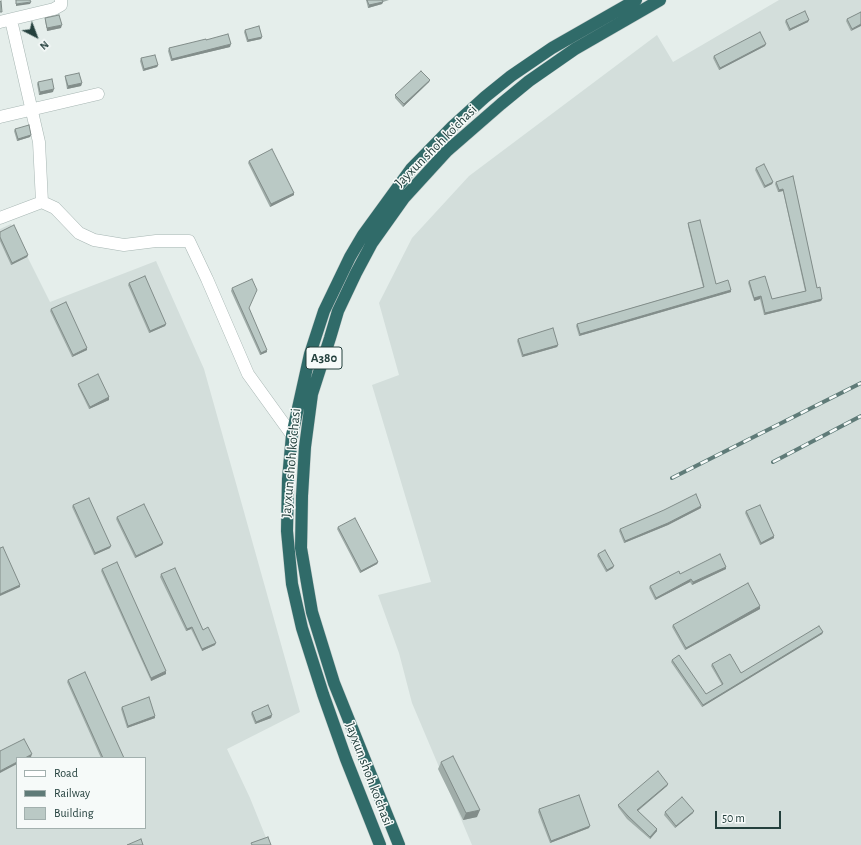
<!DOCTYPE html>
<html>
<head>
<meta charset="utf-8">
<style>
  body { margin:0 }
  #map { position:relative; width:861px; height:845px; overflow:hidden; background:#e5eeeb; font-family:"Alegreya Sans",sans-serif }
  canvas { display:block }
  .legend { position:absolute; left:16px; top:757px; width:130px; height:72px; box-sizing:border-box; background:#f6faf9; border:1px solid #a2b0ae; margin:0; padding:5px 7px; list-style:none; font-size:12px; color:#24403d }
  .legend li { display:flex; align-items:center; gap:8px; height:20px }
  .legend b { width:20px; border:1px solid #a2b0ae }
  .north { position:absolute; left:16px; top:16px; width:40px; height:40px; -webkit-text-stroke:3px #f6faf9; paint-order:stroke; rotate:138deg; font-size:11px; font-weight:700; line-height:16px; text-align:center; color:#24403d }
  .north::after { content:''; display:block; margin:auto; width:14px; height:18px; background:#24403d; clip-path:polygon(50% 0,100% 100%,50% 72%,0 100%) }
  .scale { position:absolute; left:715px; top:811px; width:66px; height:18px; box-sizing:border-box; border:2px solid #24403d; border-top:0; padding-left:5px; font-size:12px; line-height:14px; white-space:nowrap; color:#24403d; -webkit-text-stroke:3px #f6faf9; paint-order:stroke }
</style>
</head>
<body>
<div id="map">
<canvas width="861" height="845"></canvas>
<ul class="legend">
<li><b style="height:5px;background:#fff"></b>Road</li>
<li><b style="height:5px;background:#5f7b78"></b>Railway</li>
<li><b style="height:11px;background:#bac9c5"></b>Building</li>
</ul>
<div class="north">N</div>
<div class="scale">50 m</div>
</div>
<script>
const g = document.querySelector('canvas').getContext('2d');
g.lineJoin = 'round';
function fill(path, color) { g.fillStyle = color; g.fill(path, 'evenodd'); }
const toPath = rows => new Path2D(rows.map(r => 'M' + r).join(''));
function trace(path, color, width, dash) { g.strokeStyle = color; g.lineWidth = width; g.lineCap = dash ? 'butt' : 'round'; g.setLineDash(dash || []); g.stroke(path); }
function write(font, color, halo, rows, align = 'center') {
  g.font = font + ' "Alegreya Sans",sans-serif'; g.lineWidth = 3; g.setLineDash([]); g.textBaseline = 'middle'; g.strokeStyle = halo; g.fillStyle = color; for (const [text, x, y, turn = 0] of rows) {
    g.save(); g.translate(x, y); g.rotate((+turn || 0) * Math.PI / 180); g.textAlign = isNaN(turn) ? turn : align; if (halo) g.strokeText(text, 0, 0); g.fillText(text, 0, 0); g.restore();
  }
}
const built = toPath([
  [779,0,861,0,861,845,472,845,412,703,399,653,378,595,431,582,372,385,399,375,379,303,412,238,469,176,657,35,673,62],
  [11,224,50,302,156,261,204,369,300,712,227,749,250,798,269,845,0,845,0,229],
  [17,758,145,758,145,828,17,828]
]);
const minor = toPath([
  [11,20,39,142,42,202],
  [0,22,54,9,61,5,61,0],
  [0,117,98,94],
  [0,218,42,202,55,208,79,233,94,240,124,245,156,241,189,241,207,279,248,374,292,435]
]);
const highway = toPath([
  [380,845,346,759,323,694,302,628,292,584,287,531,288,479,292,435,310,354,324,311,350,257,363,235,411,169,452,127,485,97,511,76,552,48,636,0],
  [399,845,334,683,312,612,301,548,302,496,305,447,312,394,330,338,338,311,356,273,372,243,404,198,447,151,501,104,529,81,575,49,660,0]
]);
const rail = toPath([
  [773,462,861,416],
  [672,478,861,383]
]);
const wall = toPath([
  [366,0,389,0,383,2,382,4,368,8],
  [861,12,851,31,846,21,847,19],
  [45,18,61,28,47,31,45,20],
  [786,20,808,22,789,31,785,22],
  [245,30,262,37,261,39,247,42,244,32],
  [206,40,230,47,171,61,168,51,169,48],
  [765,46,719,70,713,58,714,56],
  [141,58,158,65,157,67,143,71,140,61],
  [65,76,82,83,81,86,67,89,65,78],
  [430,80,429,82,403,107,395,98,395,95],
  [38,82,53,92,39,95,37,84],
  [15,129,31,135,30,137,17,141,14,131],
  [249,161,294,193,294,195,270,207,248,163],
  [756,168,773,182,772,184,764,188,755,170],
  [793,176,817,288,822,299,821,301,764,315,760,299,754,301,748,283,749,281,772,299,805,291,783,191,778,192,775,184,776,182],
  [688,223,716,284,731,292,579,336,576,326,577,324,703,287,688,226],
  [0,232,28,255,27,257,11,265,0,241],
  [129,283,166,324,165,326,149,333,128,285],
  [232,288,249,308,267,352,260,355,231,291],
  [51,309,87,350,72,357,50,311],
  [518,339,558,345,557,347,522,357,517,341],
  [78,384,109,397,109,400,89,409,78,386],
  [73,505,110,548,94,555,72,507],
  [701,508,668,525,624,543,619,531,620,529],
  [746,511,774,536,774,538,760,545,745,513],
  [117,517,163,543,162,545,135,558,116,519],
  [338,527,378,562,377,564,360,573,337,529],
  [598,554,613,568,606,572,597,556],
  [726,567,726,569,692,585,690,582,655,600,649,588,650,586,680,574],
  [102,569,166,674,151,681,101,571],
  [161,574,203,630,215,645,202,651,191,629,186,631,160,577],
  [760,609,685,650,672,627,673,625],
  [823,632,822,634,702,707,671,662,672,660,706,694,722,685,711,666,712,664,741,673],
  [68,680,124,758,101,758,67,682],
  [122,707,155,716,155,718,127,728,121,709],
  [252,712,272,715,271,718,255,724,251,714],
  [441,762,477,817,463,820,438,769],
  [668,784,667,786,638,811,657,829,657,831,650,839,627,819,618,807,618,805],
  [539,809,589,828,550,843,538,812],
  [665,812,693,813,675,828,664,815]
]);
const shadedWall = toPath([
  [31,2,30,4,16,6,16,4],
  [383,2,382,4,368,8,369,5],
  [809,20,808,22,789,31,790,29],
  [861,24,861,26,851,31,852,29],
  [62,25,61,28,47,31,47,28],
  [262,37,261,39,247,42,248,40],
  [231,44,230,47,171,61,172,59],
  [766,44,765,46,719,70,720,68],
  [158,65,157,67,143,71,144,69],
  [430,80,429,82,403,107,404,104],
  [82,83,81,86,67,89,68,86],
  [54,89,53,92,39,95,40,92],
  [31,135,30,137,17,141,18,139],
  [773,182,772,184,764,188,765,186],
  [783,189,783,191,778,192,779,190],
  [294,193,294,195,270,207,271,204],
  [28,255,27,257,11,265,12,263],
  [731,290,731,292,579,336,580,334],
  [761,296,760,299,754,301,754,298],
  [822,299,821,301,764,315,765,313],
  [166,324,165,326,149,333,150,331],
  [558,345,557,347,522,357,523,355],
  [87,348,87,350,72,357,73,355],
  [267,350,267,352,260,355,261,353],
  [109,397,109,400,89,409,90,407],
  [701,506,701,508,668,525,624,543,625,541],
  [774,536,774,538,760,545,761,543],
  [163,543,162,545,135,558,136,556],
  [111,546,110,548,94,555,95,553],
  [378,562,377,564,360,573,361,571],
  [614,566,613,568,606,572,607,570],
  [726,567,726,569,692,585,693,582],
  [691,579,690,582,655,600,656,598],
  [20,585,20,587,0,596,0,594],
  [760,606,760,609,685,650,686,648],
  [192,627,191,629,186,631,187,629],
  [823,632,822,634,702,707,703,705],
  [216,643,215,645,202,651,202,649],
  [166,671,166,674,151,681,151,678],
  [272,715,271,718,255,724,256,722],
  [155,716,155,718,127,728,128,726],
  [32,754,31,757,28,758,25,758],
  [17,762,17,764,0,773,0,771],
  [668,784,667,786,636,812,637,810],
  [480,810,477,817,463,820,466,813],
  [694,811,693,813,675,828,676,826],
  [590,826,589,828,550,843,551,841],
  [657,829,657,831,650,839,650,837]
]);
const building = toPath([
  [16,0,30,0,31,2,16,4,16,0],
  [367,0,382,0,383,2,369,5,367,0],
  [1,1,2,12,0,12,0,2,1,1],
  [805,11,809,20,790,29,786,20,805,11],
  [861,12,861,24,852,29,847,19,861,12],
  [59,15,62,25,47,28,45,18,59,15],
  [259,26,262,37,248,40,245,30,259,26],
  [760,32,766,44,720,68,714,56,760,32],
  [228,34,231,44,172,59,169,48,206,39,206,40,228,34],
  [155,55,158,65,144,69,141,58,155,55],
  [421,71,430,80,404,104,395,95,421,71],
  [79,73,82,83,68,86,65,76,79,73],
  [52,79,54,89,40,92,38,82,52,79],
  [29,125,31,135,18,139,15,129,29,125],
  [272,149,294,193,271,204,249,161,272,149],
  [764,164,773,182,765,186,756,168,764,164],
  [793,176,817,288,820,287,822,299,765,313,761,296,754,298,749,281,765,276,772,299,806,291,783,189,779,190,776,182,793,176],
  [700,220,716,284,728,280,731,290,580,334,577,324,704,287,688,223,700,220],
  [14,225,28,255,12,263,0,237,0,232,14,225],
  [145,276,166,324,150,331,129,283,145,276],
  [252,279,257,290,249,308,267,350,261,353,232,288,252,279],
  [66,302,87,348,73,355,51,309,66,302],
  [553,328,558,345,523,355,518,339,553,328],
  [98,374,109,397,90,407,78,384,98,374],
  [696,494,701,506,668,523,625,541,620,529,664,510,696,494],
  [89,498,111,546,95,553,73,505,89,498],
  [144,504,163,543,136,556,117,517,144,504],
  [760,505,774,536,761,543,746,511,760,505],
  [355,518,378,562,361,571,338,527,355,518],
  [3,547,20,585,0,594,0,548,3,547],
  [605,550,614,566,607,570,598,554,605,550],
  [720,554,726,567,693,582,691,579,656,598,650,586,679,571,680,574,720,554],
  [117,562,166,671,151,678,102,569,117,562],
  [175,568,203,630,208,627,216,643,202,649,192,627,187,629,161,574,175,568],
  [748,583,760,606,686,648,673,625,748,583],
  [819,626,823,632,703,705,672,660,679,655,706,694,723,684,712,664,730,654,741,673,819,626],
  [85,672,124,758,103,758,68,680,85,672],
  [149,697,155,716,128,726,122,707,149,697],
  [268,705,272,715,256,722,252,712,268,705],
  [24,739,32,754,25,758,17,758,17,762,0,771,0,751,24,739],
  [453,756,480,810,466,813,441,762,453,756],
  [658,771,668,784,637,810,657,829,650,837,628,816,618,805,658,771],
  [579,795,590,826,551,841,539,809,579,795],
  [682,797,694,811,676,826,665,812,682,797],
  [268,837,271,845,252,845,251,843,268,837],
  [141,839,143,845,127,845,141,839]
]);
const shields = [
  [324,358,36]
];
const shieldNames = [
  ["A380",324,358]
];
const streetNames = [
  ["Jayxun shoh ko'chasi",436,146,-45],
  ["Jayxun shoh ko'chasi",291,463,-85],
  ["Jayxun shoh ko'chasi",369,774,69]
];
fill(built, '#d3dedb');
trace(minor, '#a7b6b3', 13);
trace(highway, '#c2cac9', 13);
trace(minor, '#fff', 12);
trace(highway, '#306b69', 12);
trace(rail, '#5f7b78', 4);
trace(rail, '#f6faf9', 2.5, [8]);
fill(wall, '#a0ada9');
fill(shadedWall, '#828d8a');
fill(building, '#bac9c5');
trace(building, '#828d8a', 1);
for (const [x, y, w] of shields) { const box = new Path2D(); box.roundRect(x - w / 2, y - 11, w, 22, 3); g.fillStyle = '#f6faf9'; g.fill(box); trace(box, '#24403d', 1); }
write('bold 13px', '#24403d', null, shieldNames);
write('14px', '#24403d', '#f6faf9', streetNames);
</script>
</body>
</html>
